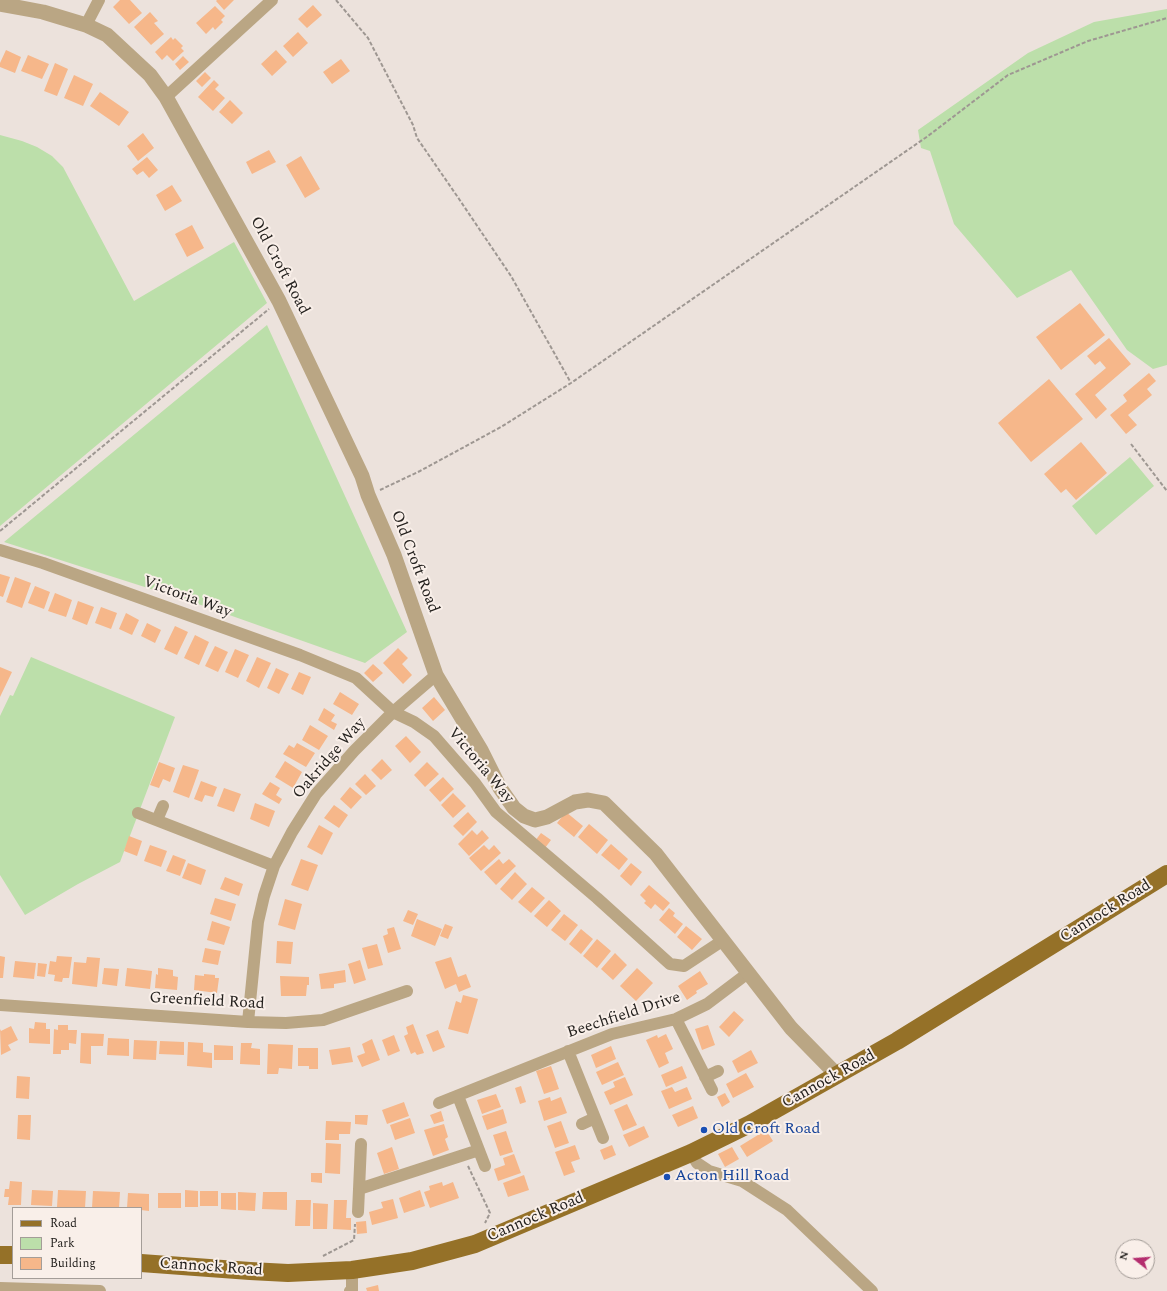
<!DOCTYPE html>
<html>
<head>
<meta charset="utf-8">
<style>
  body { margin:0 }
  #map { position:relative; width:1167px; height:1291px; overflow:hidden; background:#ece2dc; font-family:Spectral,serif }
  canvas { display:block }
  .legend { position:absolute; left:12px; top:1207px; width:130px; height:72px; box-sizing:border-box; background:#f9efe9; border:1px solid #a49d98; margin:0; padding:5px 7px; list-style:none; font-size:12px; color:#24211e }
  .legend li { display:flex; align-items:center; gap:8px; height:20px }
  .legend b { width:20px; border:1px solid #a49d98 }
  .north { position:absolute; left:1115px; top:1239px; width:40px; height:40px; box-sizing:border-box; background:#f9efe9; border:1px solid #a49d98; border-radius:50%; rotate:287deg; font-size:11px; font-weight:700; line-height:16px; text-align:center; color:#24211e }
  .north::after { content:''; display:block; margin:auto; width:14px; height:18px; background:#b42d6e; clip-path:polygon(50% 0,100% 100%,50% 72%,0 100%) }
</style>
</head>
<body>
<div id="map">
<canvas width="1167" height="1291"></canvas>
<ul class="legend">
<li><b style="height:5px;background:#957128"></b>Road</li>
<li><b style="height:11px;background:#bcdfaa"></b>Park</li>
<li><b style="height:11px;background:#f6b78a"></b>Building</li>
</ul>
<div class="north">N</div>
</div>
<script>
const g = document.querySelector('canvas').getContext('2d');
g.lineJoin = 'round';
function fill(path, color) { g.fillStyle = color; g.fill(path, 'evenodd'); }
const toPath = rows => new Path2D(rows.map(r => 'M' + r).join(''));
function trace(path, color, width, dash) { g.strokeStyle = color; g.lineWidth = width; g.lineCap = dash ? 'butt' : 'round'; g.setLineDash(dash || []); g.stroke(path); }
function write(font, color, halo, rows, align = 'center') {
  g.font = font + ' Spectral,serif'; g.lineWidth = 4; g.setLineDash([]); g.textBaseline = 'middle'; g.strokeStyle = halo; g.fillStyle = color; for (const [text, x, y, turn = 0] of rows) {
    g.save(); g.translate(x, y); g.rotate((+turn || 0) * Math.PI / 180); g.textAlign = isNaN(turn) ? turn : align; if (halo) g.strokeText(text, 0, 0); g.fillText(text, 0, 0); g.restore();
  }
}
const green = toPath([
  [1167,9,1167,365,1153,369,1127,350,1071,270,1017,298,954,224,930,151,921,148,918,130,1028,53,1094,22],
  [0,135,22,141,37,147,52,156,63,167,134,301,234,242,267,303,0,526],
  [267,325,407,632,365,663,201,605,4,542],
  [1130,457,1154,486,1096,535,1072,506],
  [31,657,175,717,120,862,78,884,25,915,0,875,0,716,10,695,13,696]
]);
const building = toPath([
  [120,0,130,0,142,13,129,24,113,7],
  [217,0,234,0,224,10,216,1],
  [313,5,322,15,307,28,298,19],
  [215,6,225,16,221,20,223,22,215,30,213,27,206,34,196,23],
  [150,12,158,21,154,23,164,34,151,45,134,27],
  [298,32,308,43,293,57,283,46],
  [171,37,173,40,175,38,183,46,181,48,184,51,173,61,167,55,162,60,155,52],
  [6,50,21,57,15,73,0,67,0,63],
  [276,50,287,62,272,76,261,64],
  [28,55,49,64,42,79,21,71],
  [183,56,189,62,180,70,175,64],
  [341,59,350,71,332,84,323,72],
  [55,63,68,69,57,96,44,91],
  [205,72,211,78,202,87,196,81],
  [74,75,93,84,83,106,64,98],
  [214,80,219,85,215,89,225,98,213,111,198,97],
  [100,92,129,112,119,126,90,106],
  [230,100,243,113,232,124,219,112],
  [143,133,154,148,138,161,127,146],
  [269,150,276,162,252,174,246,162],
  [301,156,320,189,305,198,286,165],
  [147,157,158,170,149,178,143,171,137,175,132,169],
  [172,185,182,201,165,211,156,195],
  [192,225,204,248,187,257,175,234],
  [1080,303,1105,335,1061,370,1036,337],
  [1109,338,1131,364,1095,395,1107,409,1096,419,1075,394,1106,368,1100,361,1095,365,1087,356],
  [1149,373,1156,381,1147,389,1152,395,1128,415,1137,425,1126,434,1110,415,1127,401,1123,395],
  [1049,379,1083,419,1031,462,998,423],
  [1081,442,1107,473,1076,500,1066,489,1061,493,1044,474],
  [0,574,10,577,3,597,0,596],
  [15,577,31,583,22,608,6,602],
  [35,586,50,592,44,609,28,603],
  [55,593,72,600,66,617,48,611],
  [78,601,94,607,87,625,72,619],
  [101,607,117,613,111,629,95,623],
  [126,613,139,620,132,635,119,629],
  [147,623,161,630,155,643,141,636],
  [175,626,188,632,177,655,164,649],
  [195,635,209,642,199,665,184,658],
  [215,646,228,652,218,672,205,666],
  [398,648,408,658,402,664,412,675,403,684,383,663],
  [235,649,249,655,238,678,225,672],
  [257,657,271,663,259,688,246,681],
  [373,664,383,673,373,682,364,673],
  [0,667,12,672,0,697],
  [276,668,289,674,279,694,267,688],
  [299,672,311,677,303,695,291,689],
  [340,692,359,704,352,715,333,704],
  [434,697,445,710,433,721,422,708],
  [324,708,335,715,331,721,337,724,334,730,318,720],
  [310,725,328,736,319,750,302,740],
  [406,736,421,752,410,763,395,746],
  [297,743,315,753,306,767,283,754,289,745,294,748],
  [382,759,392,770,381,780,371,770],
  [285,761,302,772,293,788,275,777],
  [159,762,175,768,170,782,163,779,159,788,150,785],
  [427,762,439,774,425,787,414,775],
  [183,765,199,770,189,798,173,792],
  [365,774,376,786,366,795,355,784],
  [443,777,454,789,440,802,429,790],
  [201,781,217,787,213,797,205,795,202,802,194,799],
  [270,782,280,788,276,795,282,799,279,804,262,794],
  [350,787,362,797,351,809,340,799],
  [224,788,241,794,234,812,217,806],
  [453,793,466,806,453,818,441,805],
  [255,803,275,811,269,827,250,819],
  [334,805,348,815,339,828,324,818],
  [468,812,477,822,463,836,453,826],
  [566,812,583,826,574,837,557,823],
  [589,824,608,840,597,854,578,837],
  [319,825,333,833,322,855,307,847],
  [472,830,477,835,482,830,489,838,469,856,458,844],
  [541,833,551,840,545,848,535,841],
  [129,836,142,841,137,856,124,851],
  [611,844,628,859,619,870,601,855],
  [150,845,167,851,161,867,144,861],
  [484,845,489,850,494,845,501,853,481,871,469,858],
  [173,855,186,860,180,876,166,871],
  [301,859,318,865,308,891,291,885],
  [499,859,503,864,509,859,516,866,496,885,484,872],
  [188,863,206,870,201,885,182,878],
  [631,863,642,872,631,886,620,876],
  [515,872,527,884,512,900,500,889],
  [225,877,243,884,239,896,220,889],
  [649,885,670,903,663,911,655,904,651,909,644,903,646,901,640,895],
  [532,887,545,898,531,913,518,902],
  [215,898,236,904,231,921,210,914],
  [285,899,302,904,295,930,278,925],
  [549,900,561,911,547,927,534,916],
  [669,908,675,913,673,916,683,924,675,934,659,920],
  [408,910,418,914,413,925,403,921],
  [564,914,578,925,565,941,551,930],
  [417,919,442,929,435,946,411,936],
  [212,921,230,927,224,945,207,940],
  [445,924,453,927,448,939,440,936],
  [686,926,702,939,692,950,677,937],
  [394,927,401,949,388,953,383,936,388,934,387,929],
  [581,929,593,939,581,954,569,944],
  [597,939,611,951,597,968,583,956],
  [277,941,293,942,291,964,276,963],
  [377,944,383,965,368,969,362,948],
  [205,948,221,951,218,965,202,962],
  [615,953,627,965,613,980,601,969],
  [0,956,5,957,3,978,0,978],
  [57,956,72,957,69,978,63,978,62,982,54,981,55,975,48,974,50,961,56,962],
  [87,957,100,958,97,987,72,984,74,962,86,963],
  [451,957,458,977,466,974,471,987,459,992,456,984,445,989,435,962],
  [360,960,366,980,354,984,348,964],
  [15,961,36,963,34,979,13,977],
  [38,963,47,964,45,977,37,976],
  [104,968,119,969,117,986,102,984],
  [127,968,152,971,150,989,125,986],
  [158,968,173,970,173,976,178,977,177,990,155,988,156,974,158,975],
  [637,968,653,983,636,1001,620,986],
  [345,970,346,982,334,984,334,988,321,989,319,974],
  [700,971,708,984,696,991,697,993,687,1000,678,986],
  [204,974,215,975,215,978,219,978,217,993,194,990,195,975,204,976],
  [280,976,309,977,309,985,307,985,306,996,281,996],
  [463,995,478,999,468,1034,448,1029,456,1001,461,1003],
  [734,1011,744,1020,729,1037,719,1027],
  [35,1022,46,1023,46,1029,50,1029,50,1044,29,1043,29,1028,34,1029],
  [413,1024,424,1053,417,1055,415,1052,411,1054,404,1036,408,1034,406,1027],
  [58,1025,68,1025,68,1030,77,1030,76,1044,69,1043,69,1050,61,1050,61,1054,53,1054,54,1029,58,1030],
  [708,1025,715,1045,702,1050,695,1029],
  [11,1026,18,1040,8,1045,11,1050,1,1055,0,1029,1,1031],
  [438,1030,445,1047,433,1052,426,1035],
  [81,1033,104,1034,103,1046,91,1046,91,1064,80,1063],
  [666,1034,673,1049,665,1053,669,1063,659,1068,646,1040,657,1035,658,1038],
  [394,1035,400,1051,388,1056,382,1040],
  [108,1038,129,1039,129,1056,107,1055],
  [372,1039,380,1060,362,1067,357,1056,365,1053,362,1044],
  [134,1040,157,1041,156,1060,133,1059],
  [160,1041,184,1042,184,1055,159,1054],
  [188,1042,203,1043,203,1052,212,1053,212,1068,187,1066],
  [241,1043,252,1043,251,1048,260,1049,260,1065,240,1064],
  [268,1044,293,1045,292,1069,279,1068,278,1074,267,1074],
  [214,1045,233,1046,233,1060,214,1060],
  [611,1046,616,1059,596,1068,591,1055],
  [350,1047,353,1062,332,1065,329,1050],
  [298,1048,318,1048,318,1069,309,1069,309,1066,298,1066],
  [751,1050,758,1063,738,1073,732,1061],
  [618,1062,624,1075,602,1085,596,1072],
  [551,1066,559,1089,544,1094,536,1071],
  [682,1066,687,1078,666,1087,661,1075],
  [746,1073,754,1087,733,1098,726,1084],
  [17,1076,30,1077,29,1099,16,1098],
  [625,1077,633,1095,610,1105,604,1092,615,1087,613,1082],
  [521,1086,526,1102,520,1104,515,1088],
  [672,1087,675,1092,687,1087,692,1099,669,1109,661,1091],
  [725,1093,730,1102,722,1107,717,1097],
  [496,1094,501,1107,482,1114,477,1100],
  [550,1097,551,1101,561,1097,567,1113,544,1121,538,1101],
  [404,1102,409,1116,387,1124,382,1110],
  [627,1104,637,1125,623,1131,614,1110],
  [693,1106,698,1118,678,1127,672,1115],
  [503,1109,507,1123,487,1130,482,1116],
  [441,1111,444,1121,434,1124,430,1115],
  [18,1115,31,1115,30,1140,17,1139],
  [355,1115,368,1115,367,1125,355,1124],
  [410,1118,415,1133,395,1140,390,1125],
  [326,1121,351,1122,350,1134,339,1134,339,1140,325,1140],
  [561,1121,569,1143,555,1148,547,1126],
  [444,1124,448,1137,445,1139,449,1150,433,1156,424,1130],
  [644,1126,649,1137,629,1147,623,1135],
  [766,1130,773,1141,747,1157,740,1146],
  [506,1131,513,1152,500,1156,493,1135],
  [326,1143,341,1144,340,1174,325,1173],
  [575,1145,580,1159,571,1162,575,1172,564,1176,555,1152],
  [612,1145,616,1155,604,1160,600,1150],
  [392,1147,399,1169,384,1174,377,1153],
  [732,1147,739,1159,725,1167,718,1154],
  [514,1154,521,1173,498,1181,494,1169,505,1165,503,1158],
  [311,1173,322,1173,322,1183,311,1182],
  [524,1175,529,1190,508,1197,503,1183],
  [10,1181,22,1182,21,1205,8,1205,9,1197,4,1197,5,1189,9,1189],
  [442,1182,443,1186,453,1182,459,1198,430,1208,424,1192,430,1190,429,1186],
  [32,1190,53,1191,52,1206,31,1205],
  [58,1190,86,1191,85,1208,57,1207],
  [185,1190,198,1191,198,1207,185,1207],
  [420,1190,425,1206,404,1213,399,1198],
  [93,1191,120,1192,119,1208,92,1208],
  [200,1191,218,1191,218,1206,200,1206],
  [238,1192,256,1193,255,1211,238,1210],
  [263,1192,287,1192,287,1210,262,1209],
  [128,1193,149,1194,149,1211,141,1210,141,1208,127,1208],
  [158,1193,181,1193,181,1208,158,1208],
  [221,1193,236,1193,236,1210,221,1209],
  [393,1199,398,1218,372,1225,369,1212,383,1208,381,1202],
  [296,1200,311,1200,310,1226,295,1226],
  [334,1200,347,1200,346,1218,351,1218,351,1230,333,1229],
  [313,1203,328,1204,327,1229,313,1229],
  [366,1221,367,1233,357,1234,356,1222],
  [378,1285,379,1291,367,1291,366,1288]
]);
const path = toPath([
  [336,0,368,38,413,125,417,138,457,196,511,276,571,383],
  [1131,444,1167,491],
  [380,490,420,471,501,427,571,383,928,136,1008,75,1088,41,1167,18],
  [0,531,269,309],
  [468,1166,490,1213,485,1223],
  [323,1256,354,1240,355,1224]
]);
const minor = toPath([
  [86,25,99,0],
  [166,97,272,0],
  [0,550,43,563,300,655,356,678,393,712,414,722,434,736,475,783,496,812,597,898,670,964,684,966,722,941],
  [138,813,274,866],
  [157,820,163,806],
  [0,1005,248,1022,286,1023,323,1020,407,991],
  [676,1019,712,1090],
  [248,1022,258,922,264,896,274,866,292,832,316,794,354,751,393,712,436,675],
  [568,1051,603,1138],
  [705,1077,718,1071],
  [458,1096,485,1166],
  [439,1103,612,1034,676,1019,707,1004,748,973],
  [582,1124,595,1118],
  [691,1153,697,1163,709,1171,742,1181,787,1210,872,1291],
  [359,1189,479,1150],
  [358,1212,361,1144],
  [0,1288,100,1291],
  [350,1291,352,1290,352,1270]
]);
const tertiary = toPath([
  [0,4,43,12,86,25,107,35,150,75,166,97,279,301,362,476,368,495,394,555,436,675,481,750,500,788,514,808,524,816,535,820,547,817,575,802,588,800,604,803,656,854,791,1028,837,1075]
]);
const primary = toPath([
  [0,1255,13,1255],
  [141,1263,250,1271,288,1273,352,1270,412,1261,475,1244,691,1153,750,1124,897,1041,1167,874]
]);
const markers = [
  [704,1130,4,"#1a4fb4"],
  [667,1177,4,"#1a4fb4"]
];
const streetNames = [
  ["Old Croft Road",279,266,62],
  ["Old Croft Road",414,562,69],
  ["Victoria Way",187,598,20],
  ["Oakridge Way",330,759,-49],
  ["Victoria Way",480,766,50],
  ["Cannock Road",1106,912,-32],
  ["Greenfield Road",207,1002,3],
  ["Beechfield Drive",624,1016,-18],
  ["Cannock Road",829,1080,-29],
  ["Cannock Road",536,1218,-23],
  ["Cannock Road",211,1268,4]
];
const transitNames = [
  ["Old Croft Road",712,1130],
  ["Acton Hill Road",675,1177]
];
fill(green, '#bcdfaa');
fill(building, '#f6b78a');
trace(path, '#9e9792', 2, [4, 2]);
trace(minor, '#baa684', 12);
trace(tertiary, '#baa684', 15);
trace(primary, '#957128', 18);
for (const [x, y, r, color] of markers) { const dot = new Path2D(); dot.arc(x, y, r, 0, 2 * Math.PI); g.fillStyle = color; g.fill(dot); trace(dot, '#f9efe9', 1.5); }
write('16px', '#24211e', '#f9efe9', streetNames);
write('16px', '#164399', '#f9efe9', transitNames, 'left');
</script>
</body>
</html>
